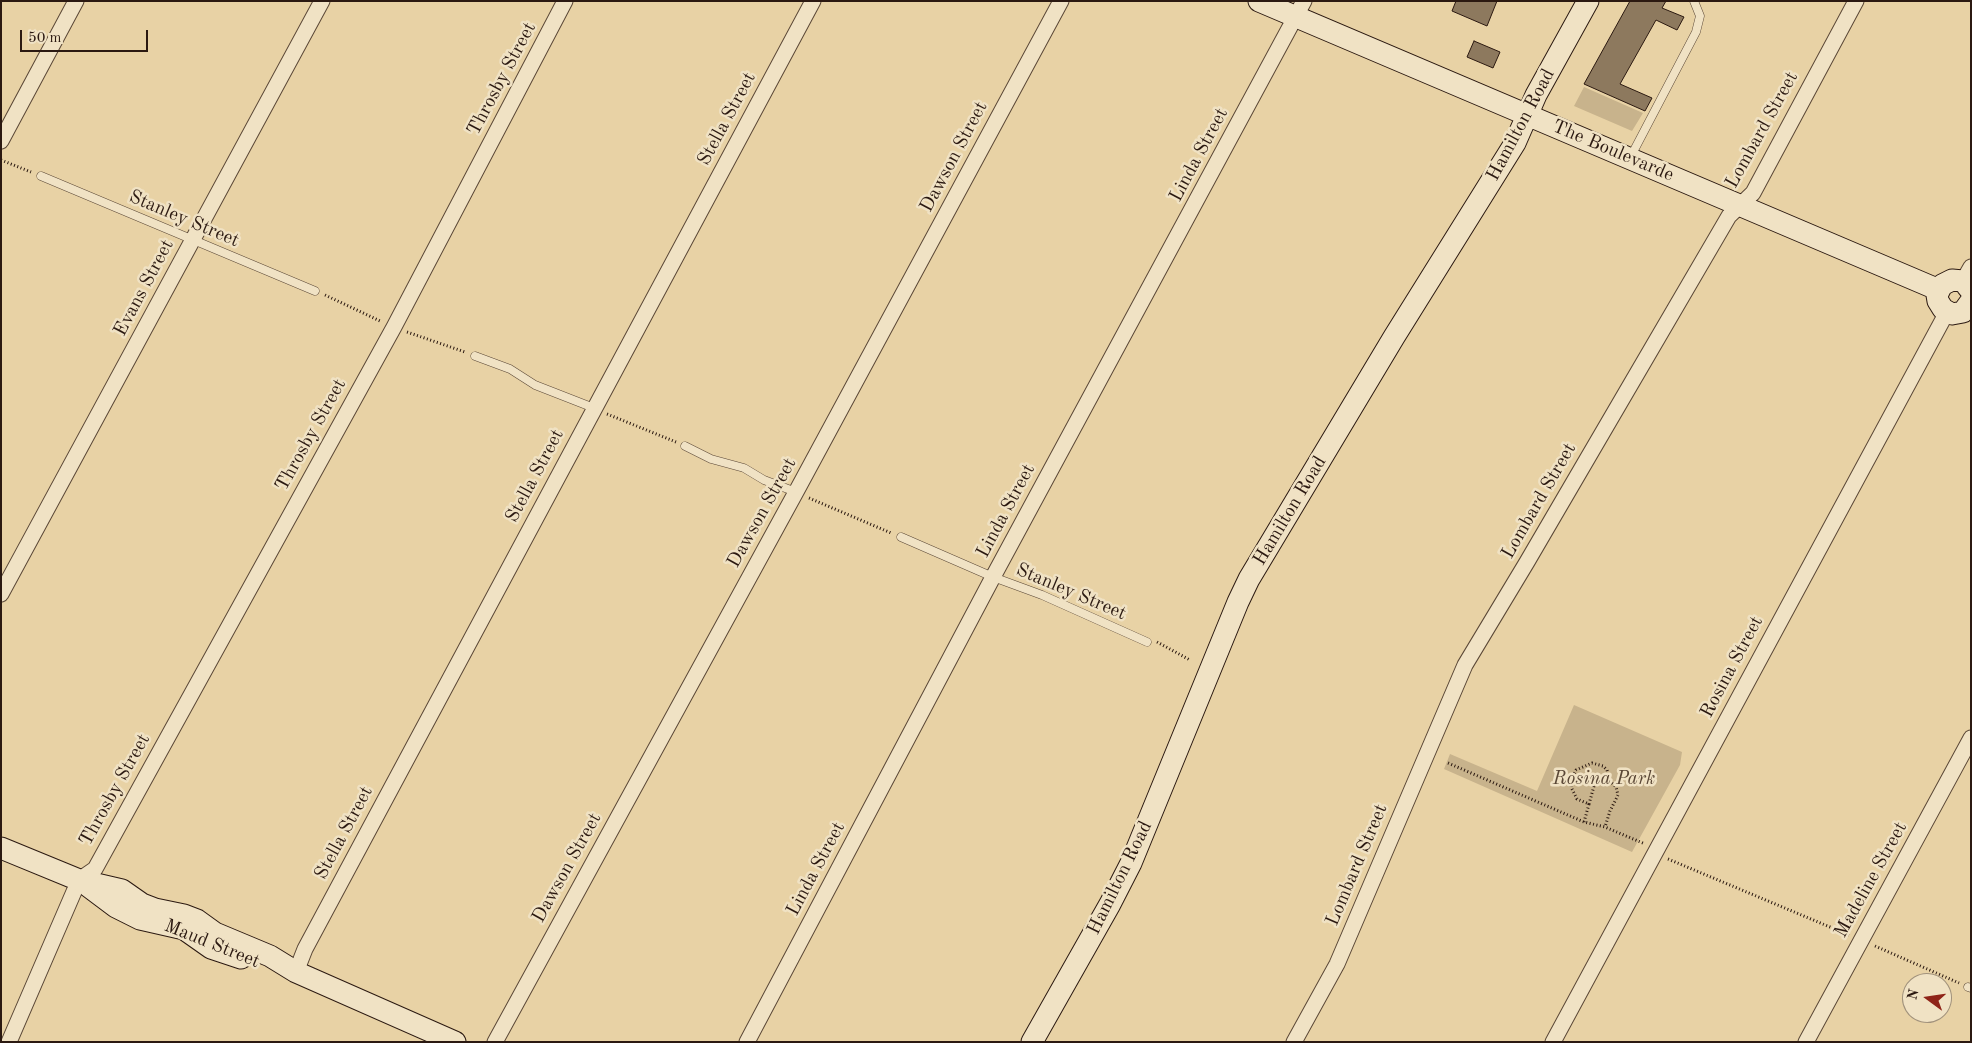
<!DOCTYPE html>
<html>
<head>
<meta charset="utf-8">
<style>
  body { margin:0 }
  #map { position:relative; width:1972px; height:1043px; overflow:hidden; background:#e8d2a5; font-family:"Old Standard TT",serif }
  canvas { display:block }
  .frame { position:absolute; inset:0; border:2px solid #2b1911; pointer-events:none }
  .north { position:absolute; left:1902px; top:973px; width:50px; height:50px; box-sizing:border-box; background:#f0e2c4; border:1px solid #a1927c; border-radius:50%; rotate:284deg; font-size:14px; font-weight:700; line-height:20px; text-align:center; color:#2b1911 }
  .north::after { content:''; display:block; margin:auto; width:18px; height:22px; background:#8f2418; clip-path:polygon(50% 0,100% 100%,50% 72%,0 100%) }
  .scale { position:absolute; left:20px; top:30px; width:128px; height:22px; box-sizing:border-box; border:2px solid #2b1911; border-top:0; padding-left:6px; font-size:15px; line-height:18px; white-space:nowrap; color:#2b1911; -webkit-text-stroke:4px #f0e2c4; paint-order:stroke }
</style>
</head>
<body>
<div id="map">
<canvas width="1972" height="1043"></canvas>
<div class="frame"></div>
<div class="north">N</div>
<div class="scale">50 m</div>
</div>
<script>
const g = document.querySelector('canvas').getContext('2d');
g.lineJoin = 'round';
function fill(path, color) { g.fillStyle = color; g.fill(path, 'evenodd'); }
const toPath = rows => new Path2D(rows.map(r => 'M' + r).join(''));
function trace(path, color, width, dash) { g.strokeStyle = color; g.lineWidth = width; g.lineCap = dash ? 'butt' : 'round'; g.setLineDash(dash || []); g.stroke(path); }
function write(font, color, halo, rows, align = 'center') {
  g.font = font + ' "Old Standard TT",serif'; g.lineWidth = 5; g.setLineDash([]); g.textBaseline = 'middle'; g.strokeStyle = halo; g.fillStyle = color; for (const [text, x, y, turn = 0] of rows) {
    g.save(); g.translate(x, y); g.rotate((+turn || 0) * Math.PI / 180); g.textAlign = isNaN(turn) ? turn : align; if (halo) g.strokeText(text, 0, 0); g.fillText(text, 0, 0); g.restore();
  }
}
const green = toPath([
  [1584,87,1643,113,1632,131,1574,106],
  [1574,705,1682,752,1680,765,1632,852,1444,769,1450,754,1537,791]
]);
const building = toPath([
  [1456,1,1497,1,1487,26,1452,11,1456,1],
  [1630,1,1666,1,1662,8,1684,17,1677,30,1656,20,1620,84,1652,98,1645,111,1584,84,1630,1],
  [1474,41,1500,52,1493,68,1467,57,1474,41]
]);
const path = toPath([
  [1,160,31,172],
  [325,295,380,321],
  [407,332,465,352],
  [607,414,676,442],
  [809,498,891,533],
  [1157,642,1190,660],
  [1448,763,1584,822,1605,827,1645,844],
  [1589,804,1594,786,1600,781,1610,781],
  [1584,822,1589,804,1577,799,1571,787,1571,780,1576,770,1592,763,1603,766,1607,770,1610,781,1616,787,1618,795,1610,811,1605,827],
  [1668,859,1849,935],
  [1875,946,1959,983]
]);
const lane = toPath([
  [1630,158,1696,32,1700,16,1694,1],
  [41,176,315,291],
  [475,356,510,369,535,385,594,408],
  [685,446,711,459,744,468,764,480,796,492],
  [901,537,993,577,1042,595,1147,642],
  [1968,987,1971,988]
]);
const street = toPath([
  [1,141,76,1],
  [1963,281,1971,267],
  [1,594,322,1],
  [296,972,305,949,813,1],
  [9,1042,79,880,95,869,394,327,565,1],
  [495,1042,796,492,1061,1],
  [747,1042,993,577,1304,1],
  [1294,1042,1337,964,1465,665,1527,562,1729,216,1753,193,1856,1],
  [1553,1042,1947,312],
  [1806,1042,1971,738]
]);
const secondary = toPath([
  [1259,1,1939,290],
  [1971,291,1963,281,1952,280,1942,285,1937,295,1938,301,1943,309,1952,314,1963,312,1971,301],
  [1,848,79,880,122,890,142,904,155,909,184,915,197,920,215,933,270,956,296,972,455,1042],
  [88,886,116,907,140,919,184,929,211,948,241,958],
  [1032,1042,1110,904,1131,863,1238,602,1249,579,1394,337,1515,143,1536,95,1588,1]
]);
const streetNames = [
  ["Throsby Street",502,79,-62],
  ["Stella Street",727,119,-62],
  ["Hamilton Road",1521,125,-62],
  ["Lombard Street",1762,130,-61],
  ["The Boulevarde",1613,151,23],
  ["Linda Street",1199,155,-62],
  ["Dawson Street",954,157,-62],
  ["Stanley Street",184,219,23],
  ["Evans Street",144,288,-62],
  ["Throsby Street",311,435,-61],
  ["Stella Street",535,476,-62],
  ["Lombard Street",1539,501,-60],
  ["Linda Street",1006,511,-62],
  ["Hamilton Road",1290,511,-59],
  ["Dawson Street",762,513,-61],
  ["Stanley Street",1071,592,23],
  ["Rosina Street",1732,667,-62],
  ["Throsby Street",115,790,-61],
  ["Stella Street",344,833,-62],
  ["Lombard Street",1357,865,-67],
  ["Dawson Street",567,868,-61],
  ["Linda Street",816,869,-62],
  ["Hamilton Road",1120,878,-64],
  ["Madeline Street",1871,880,-61],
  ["Maud Street",212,944,22]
];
const parkNames = [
  ["Rosina Park",1604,779]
];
fill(green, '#c8b38c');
fill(building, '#8d795e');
trace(building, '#2b1911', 1);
trace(lane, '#5a4736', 9);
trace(street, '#5a4736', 17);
trace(secondary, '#2b1911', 23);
trace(path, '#2b1911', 3, [1, 2.5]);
trace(lane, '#f0e2c4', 8);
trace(street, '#f0e2c4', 15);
trace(secondary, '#f0e2c4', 21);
write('19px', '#2b1911', '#f0e2c4', streetNames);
write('italic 19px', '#5a4736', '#f0e2c4', parkNames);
</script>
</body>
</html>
